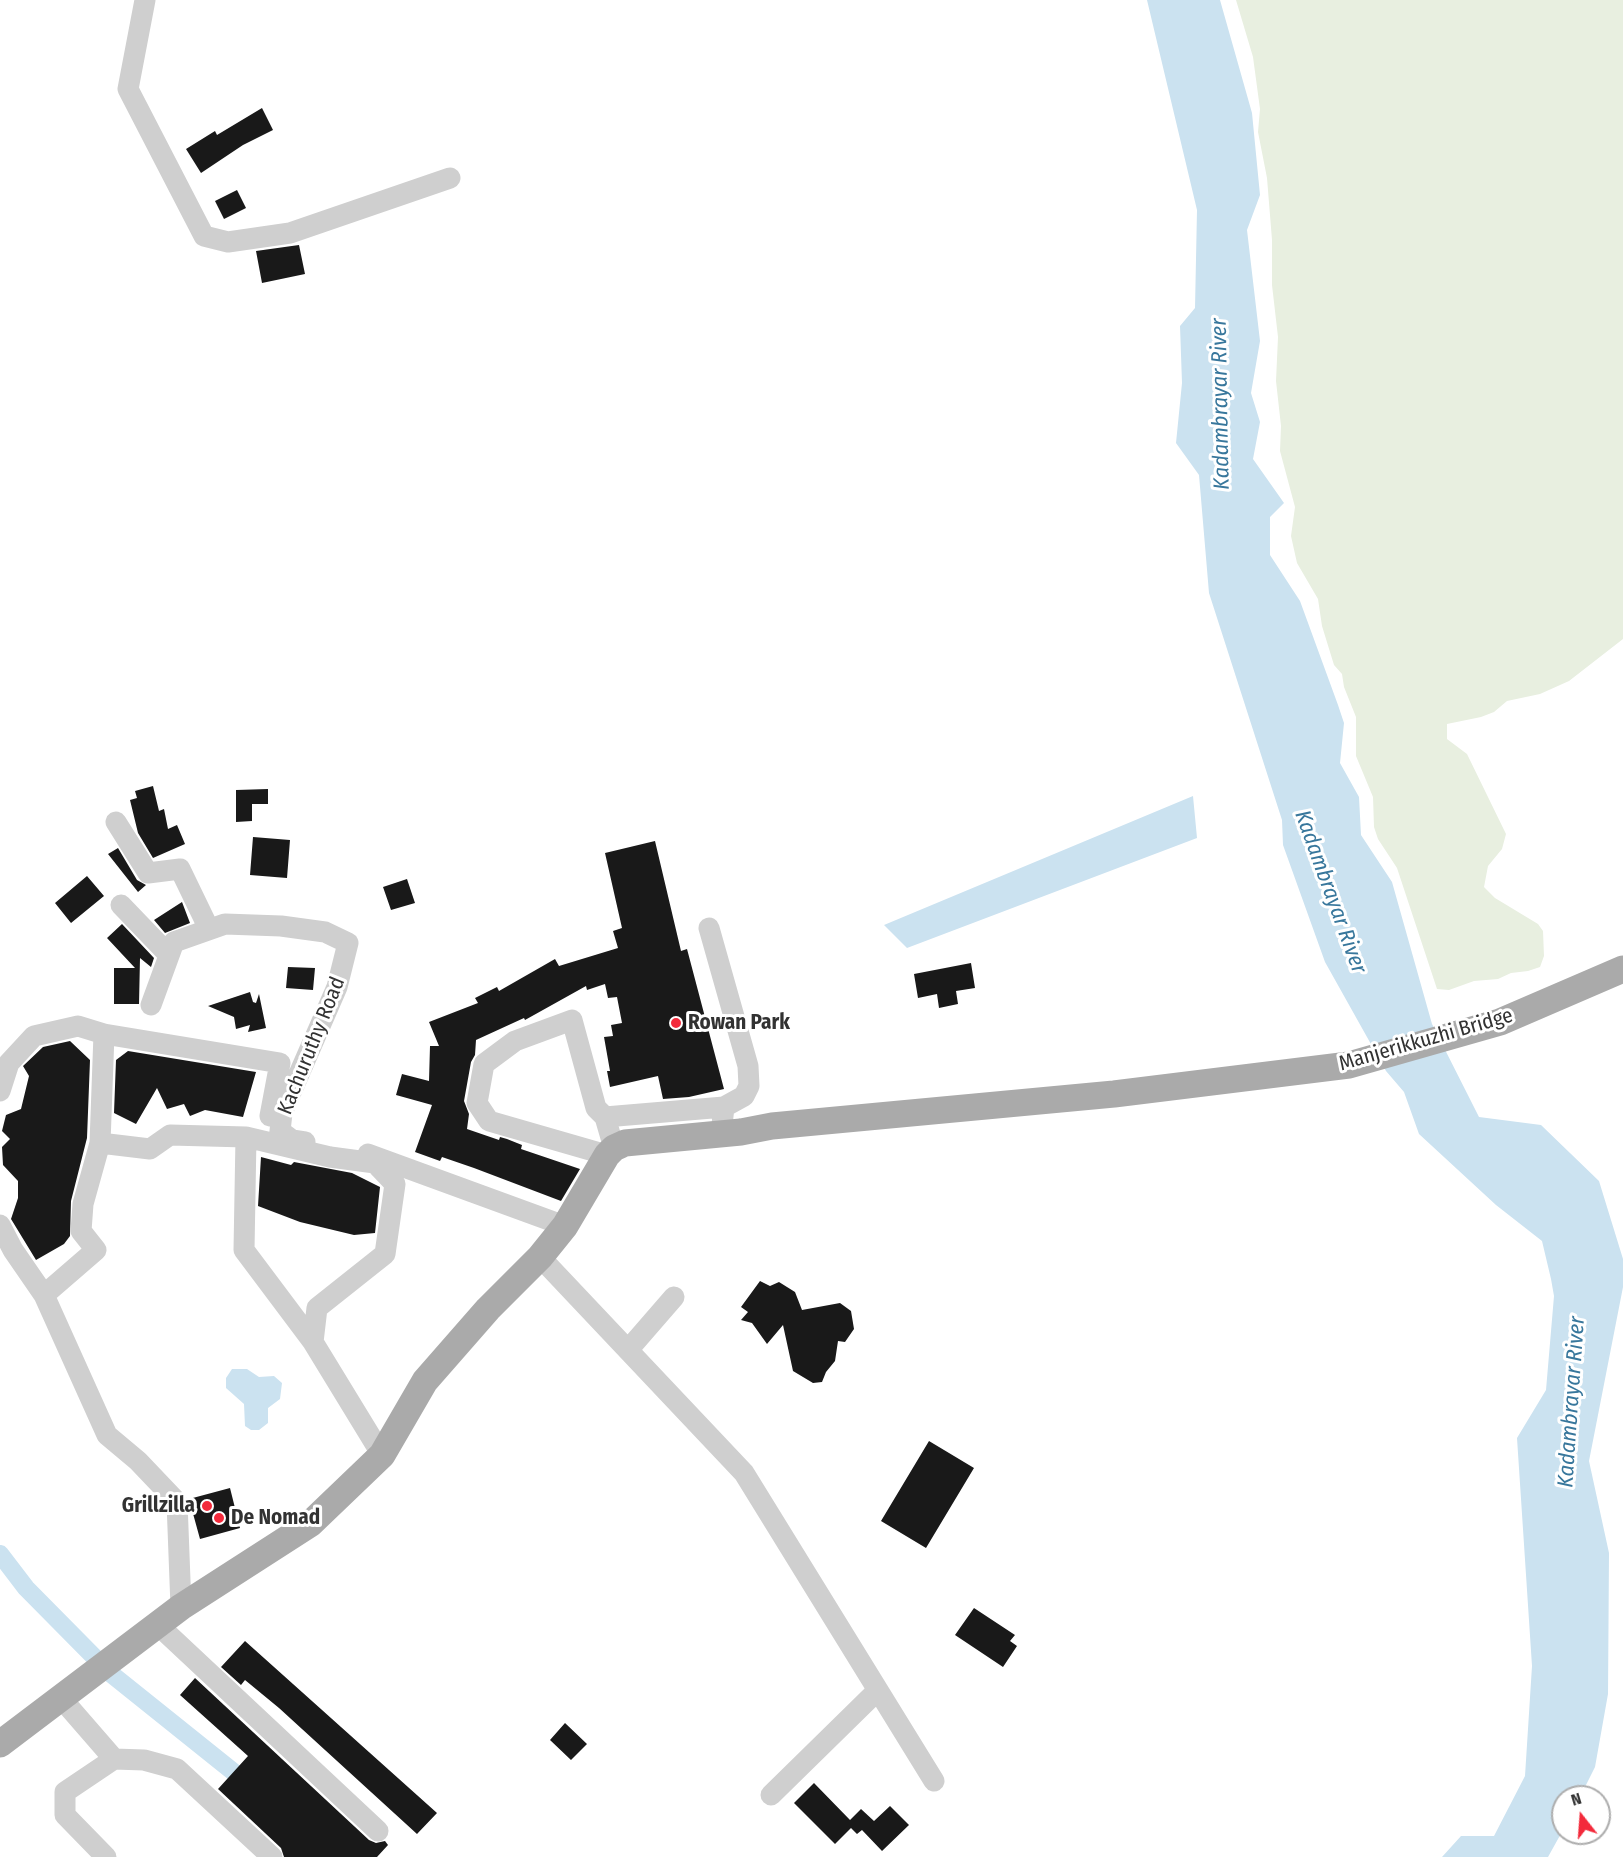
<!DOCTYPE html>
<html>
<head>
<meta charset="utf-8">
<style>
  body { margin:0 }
  #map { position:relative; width:1623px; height:1857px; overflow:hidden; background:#fff; font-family:"Fira Sans Condensed",sans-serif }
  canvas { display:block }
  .north { position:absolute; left:1551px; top:1785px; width:60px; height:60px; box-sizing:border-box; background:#fff; border:2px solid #adadad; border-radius:50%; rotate:343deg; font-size:16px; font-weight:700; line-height:24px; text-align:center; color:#323232 }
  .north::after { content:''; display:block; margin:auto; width:21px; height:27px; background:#f32a3b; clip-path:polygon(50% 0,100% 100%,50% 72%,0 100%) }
</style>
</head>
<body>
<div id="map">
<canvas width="1623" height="1857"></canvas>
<div class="north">N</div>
</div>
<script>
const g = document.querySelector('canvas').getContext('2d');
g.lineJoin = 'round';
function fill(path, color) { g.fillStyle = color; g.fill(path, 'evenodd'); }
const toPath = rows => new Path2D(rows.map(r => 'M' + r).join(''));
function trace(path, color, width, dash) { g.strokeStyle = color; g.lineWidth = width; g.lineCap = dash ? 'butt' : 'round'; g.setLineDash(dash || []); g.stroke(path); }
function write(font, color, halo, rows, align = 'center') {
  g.font = font + ' "Fira Sans Condensed",sans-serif'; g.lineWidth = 6; g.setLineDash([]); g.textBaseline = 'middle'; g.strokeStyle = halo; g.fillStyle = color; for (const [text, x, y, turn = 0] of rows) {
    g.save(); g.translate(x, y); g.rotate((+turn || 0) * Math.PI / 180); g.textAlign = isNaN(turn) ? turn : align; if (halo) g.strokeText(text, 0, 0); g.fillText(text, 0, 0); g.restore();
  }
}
const green = toPath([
  [1236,0,1623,0,1623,639,1569,681,1540,694,1507,701,1494,712,1481,717,1447,724,1447,739,1467,754,1506,834,1502,849,1488,866,1484,887,1495,898,1538,924,1543,931,1544,956,1540,967,1528,971,1511,973,1498,979,1474,981,1449,990,1437,989,1397,868,1378,839,1374,827,1373,797,1356,756,1356,717,1344,687,1342,674,1334,665,1322,626,1318,599,1297,563,1291,536,1295,507,1280,451,1281,426,1276,381,1278,337,1272,285,1272,240,1267,178,1258,132,1260,109,1253,57]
]);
const water = toPath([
  [1147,0,1220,0,1252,113,1260,195,1247,230,1260,341,1251,393,1260,422,1253,459,1284,503,1270,517,1270,555,1300,601,1338,705,1344,723,1340,763,1359,797,1361,835,1392,882,1432,1024,1479,1117,1541,1125,1599,1181,1623,1259,1623,1287,1589,1461,1609,1553,1608,1694,1595,1767,1580,1797,1563,1797,1563,1830,1548,1857,1442,1857,1461,1836,1494,1836,1525,1776,1532,1666,1517,1438,1546,1390,1554,1296,1551,1279,1542,1241,1496,1205,1419,1134,1404,1092,1386,1071,1325,962,1283,845,1282,820,1209,593,1199,475,1176,443,1182,383,1180,326,1195,308,1197,210],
  [1193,796,1197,838,907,948,884,925],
  [232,1369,247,1369,259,1377,274,1376,282,1383,280,1399,268,1408,268,1423,259,1430,251,1430,245,1426,244,1404,226,1388,226,1378]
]);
const canal = toPath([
  [0,1554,26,1588,110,1673,251,1786]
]);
const building = toPath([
  [262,108,273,130,243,145,201,173,186,149,215,131,217,135],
  [237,190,246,208,224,219,215,201],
  [299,245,305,274,262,283,256,251],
  [153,786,159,811,164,809,168,829,177,825,185,844,153,858,138,833,130,800,137,798,135,791],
  [268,789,268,804,252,804,252,821,236,822,236,790],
  [253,837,290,840,287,878,250,875],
  [655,841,681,951,687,949,724,1089,689,1097,663,1099,658,1076,610,1087,607,1071,610,1071,604,1037,613,1036,611,1025,622,1023,617,997,608,998,605,984,587,990,586,986,525,1020,524,1018,476,1040,475,1055,471,1062,464,1101,469,1114,467,1129,499,1140,500,1137,507,1139,522,1145,521,1149,580,1169,561,1201,474,1168,442,1157,440,1161,415,1152,432,1105,396,1095,402,1074,429,1081,430,1046,439,1046,429,1022,478,1003,475,998,497,987,499,991,555,959,559,966,618,948,613,931,622,928,605,853],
  [118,848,137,880,146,885,138,892,108,854],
  [87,876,104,896,71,923,55,903],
  [407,879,415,903,391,910,383,887],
  [182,902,190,923,165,933,154,920],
  [122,924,154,958,151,967,140,958,139,1004,114,1004,114,968,135,968,107,938],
  [971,963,975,988,956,991,958,1004,939,1008,937,994,918,998,914,974],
  [288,967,315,968,313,990,286,988],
  [250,992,253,1002,256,1003,259,994,266,1028,248,1032,250,1025,236,1029,234,1017,208,1006],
  [70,1041,90,1060,87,1138,71,1201,70,1236,64,1244,36,1260,11,1219,18,1198,18,1181,3,1165,2,1147,10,1139,2,1131,6,1115,21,1109,29,1076,23,1066,43,1047],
  [128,1051,256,1072,243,1117,205,1110,190,1116,184,1104,167,1109,157,1088,136,1124,114,1113,116,1060],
  [261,1157,291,1165,294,1162,352,1173,380,1187,375,1233,354,1235,300,1222,258,1206],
  [760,1281,770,1286,779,1282,795,1292,802,1310,840,1303,851,1311,854,1329,845,1342,838,1341,835,1361,826,1372,822,1382,813,1383,793,1371,783,1325,767,1344,752,1323,741,1320,748,1312,741,1307],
  [929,1441,974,1468,926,1548,881,1521],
  [230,1488,240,1528,200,1539,189,1499],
  [974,1608,1015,1635,1010,1641,1017,1646,1003,1667,955,1635],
  [245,1641,437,1813,417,1834,279,1708,245,1680,241,1685,221,1667],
  [195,1678,369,1840,376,1843,385,1841,388,1845,377,1857,284,1857,281,1848,218,1789,248,1756,180,1695],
  [565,1723,587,1744,571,1760,550,1740],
  [814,1783,850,1820,861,1809,874,1821,890,1806,909,1825,882,1851,862,1830,857,1834,851,1828,835,1844,794,1803]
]);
const minor = toPath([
  [145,0,128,89,204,236,228,242,290,233,450,178],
  [116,822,148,873,180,869,209,929],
  [121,905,169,955],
  [709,928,748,1066,749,1086,744,1096,724,1107,721,1134],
  [151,1005,174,942,225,924,281,926,325,932,348,943,337,987,282,1113,280,1131,292,1140,305,1142],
  [0,1091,9,1063,34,1036,78,1026,104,1034,280,1063,270,1116],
  [605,1117,724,1107],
  [246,1137,244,1250,313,1342],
  [100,1143,104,1034],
  [368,1154,565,1226],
  [607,1155,489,1121,477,1103,484,1064,515,1041,572,1020,596,1108,605,1117,614,1148],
  [0,1225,13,1250,44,1295,107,1435,138,1461,177,1502,181,1607],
  [540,1257,744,1473,934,1781],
  [44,1295,96,1250,81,1231,83,1204,100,1143,150,1149,170,1135,246,1137,330,1157,375,1163,395,1184,385,1254,317,1308,313,1342,382,1455],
  [628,1350,674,1297],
  [158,1625,378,1831],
  [61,1698,114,1759,144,1760,177,1769,272,1857],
  [771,1795,876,1692],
  [106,1857,65,1815,65,1792,114,1759]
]);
const major = toPath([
  [0,1744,181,1607,310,1524,382,1455,425,1381,488,1309,540,1257,565,1226,607,1155,614,1148,625,1143,741,1132,772,1126,1114,1094,1349,1065,1500,1022,1623,969]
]);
const markers = [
  [676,1023,6,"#f32a3b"],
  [207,1506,6,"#f32a3b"],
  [219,1518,6,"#f32a3b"]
];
const poiNames = [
  ["Rowan Park",688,1023],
  ["Grillzilla",195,1506,"right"],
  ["De Nomad",231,1518]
];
const streetNames = [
  ["Manjerikkuzhi Bridge",1426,1040,-16],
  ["Kachuruthy Road",312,1046,-68]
];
const waterNames = [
  ["Kadambrayar River",1221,404,-91],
  ["Kadambrayar River",1330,892,70],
  ["Kadambrayar River",1572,1402,-86]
];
fill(green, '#e8efe0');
fill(water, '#cbe2f0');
trace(canal, '#cbe2f0', 18);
fill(building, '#191919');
trace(minor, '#cfcfcf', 21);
trace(major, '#aaa', 27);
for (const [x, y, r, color] of markers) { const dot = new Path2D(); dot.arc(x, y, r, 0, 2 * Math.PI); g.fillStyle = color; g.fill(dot); trace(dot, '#fff', 2); }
write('bold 21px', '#323232', '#fff', poiNames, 'left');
write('21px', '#323232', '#fff', streetNames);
write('italic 22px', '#38779c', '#fff', waterNames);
</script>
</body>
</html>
